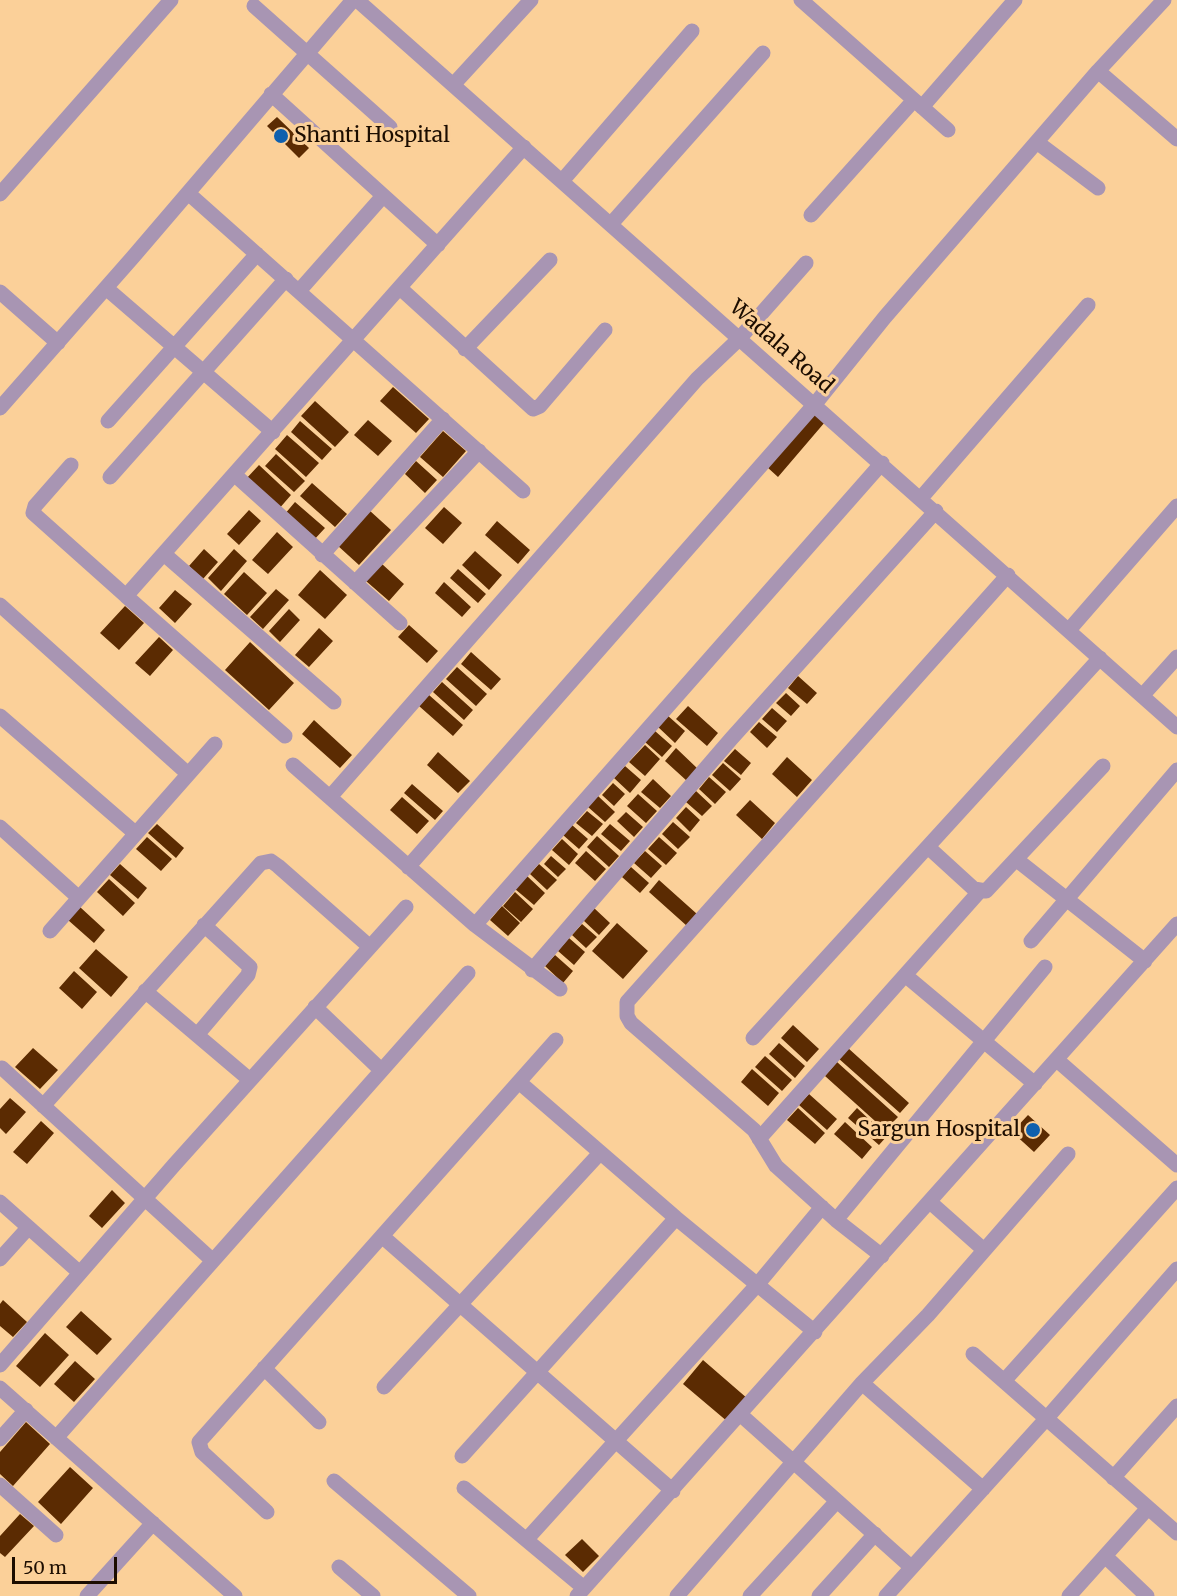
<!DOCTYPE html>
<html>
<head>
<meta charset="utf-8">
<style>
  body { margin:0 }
  #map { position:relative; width:1177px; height:1596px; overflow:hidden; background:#fbd099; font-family:Merriweather,serif }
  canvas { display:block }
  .scale { position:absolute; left:12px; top:1557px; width:105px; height:27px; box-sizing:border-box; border:3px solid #1c0d00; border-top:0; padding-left:8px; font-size:18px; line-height:21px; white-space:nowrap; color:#1c0d00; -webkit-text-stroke:4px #fbd099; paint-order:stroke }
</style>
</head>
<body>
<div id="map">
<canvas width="1177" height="1596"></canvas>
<div class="scale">50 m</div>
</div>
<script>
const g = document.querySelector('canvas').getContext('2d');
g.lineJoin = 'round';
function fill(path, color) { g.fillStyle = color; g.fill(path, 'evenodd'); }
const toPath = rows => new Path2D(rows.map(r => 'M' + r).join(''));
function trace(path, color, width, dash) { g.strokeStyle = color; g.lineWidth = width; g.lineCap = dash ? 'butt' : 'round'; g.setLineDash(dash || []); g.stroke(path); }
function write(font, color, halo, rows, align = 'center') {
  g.font = font + ' Merriweather,serif'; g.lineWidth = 6; g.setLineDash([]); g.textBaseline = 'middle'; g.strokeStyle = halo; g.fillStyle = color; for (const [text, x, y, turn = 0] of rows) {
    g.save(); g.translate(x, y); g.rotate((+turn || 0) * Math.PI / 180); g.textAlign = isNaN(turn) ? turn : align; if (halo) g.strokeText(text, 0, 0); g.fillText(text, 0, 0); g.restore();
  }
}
const building = toPath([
  [277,117,309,148,299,158,267,126],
  [393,387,429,419,416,433,380,401],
  [315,401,349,432,335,447,301,416],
  [813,413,825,422,778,477,767,467],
  [368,420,392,441,378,456,354,435],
  [300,421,332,449,322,460,291,432],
  [443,431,466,451,443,477,420,457],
  [287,435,319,463,306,477,275,449],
  [276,454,305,481,294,492,265,466],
  [416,461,437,480,425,493,405,474],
  [259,465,291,495,278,510,245,480],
  [312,483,347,514,335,527,300,496],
  [295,502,325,528,313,541,284,515],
  [444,507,462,523,443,544,425,528],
  [249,510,261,521,239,545,227,534],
  [369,510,391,530,359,565,337,545],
  [497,521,530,550,518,564,485,535],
  [277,532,293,547,268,574,252,560],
  [204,549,218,562,203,579,189,566],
  [234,549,247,561,221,591,208,578],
  [475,551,502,575,489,590,462,565],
  [382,564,404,584,389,601,366,581],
  [458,569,486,594,478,603,450,578],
  [320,570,347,595,325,619,298,595],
  [244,572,267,593,247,615,224,594],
  [444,582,471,607,462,617,435,593],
  [276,589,289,600,263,629,250,617],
  [175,590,192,604,175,623,159,608],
  [125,606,144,623,119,650,100,633],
  [289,609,300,620,280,642,269,631],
  [409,625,438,651,427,663,398,637],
  [319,628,333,641,309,667,295,655],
  [159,637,173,650,150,676,135,663],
  [250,642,294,683,269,710,225,670],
  [471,652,501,679,491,690,461,664],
  [457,667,487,694,476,706,446,679],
  [798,676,817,693,807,704,788,688],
  [442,682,473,710,464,720,433,692],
  [786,693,800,706,791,716,776,703],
  [429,695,463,725,453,736,419,706],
  [688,706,718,733,707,746,676,719],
  [772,708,787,721,777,732,762,719],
  [667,715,685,731,675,743,657,726],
  [314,720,352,755,340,768,302,734],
  [759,722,777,737,767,748,750,732],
  [655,731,672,746,662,757,645,742],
  [645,745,660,759,645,776,629,762],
  [676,748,698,769,687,781,665,761],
  [735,749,751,763,741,775,724,761],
  [438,752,470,781,458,793,427,765],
  [787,757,812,780,797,797,772,774],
  [723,763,741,779,730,791,712,775],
  [625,766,641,780,630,793,614,778],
  [709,777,726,792,715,804,699,789],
  [653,779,671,796,660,808,641,792],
  [613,783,625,794,614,806,602,795],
  [412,784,443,811,435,820,404,793],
  [696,791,712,806,702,816,686,802],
  [638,794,657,811,646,823,627,806],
  [598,796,615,812,605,822,588,807],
  [402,797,429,821,417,834,390,810],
  [750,800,775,823,762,839,736,815],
  [686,807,700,820,690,832,676,818],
  [587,811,603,824,592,836,576,823],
  [626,812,643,827,634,837,617,821],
  [673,822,690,837,678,849,662,834],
  [157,824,184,848,176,858,148,833],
  [610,824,630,841,621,851,601,834],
  [572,825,588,839,579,849,563,835],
  [597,836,619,856,609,867,587,847],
  [147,837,172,859,161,871,136,849],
  [659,837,677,853,666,865,648,849],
  [562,839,578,854,569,865,552,850],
  [586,851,606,869,595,881,575,863],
  [645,851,662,866,651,878,634,863],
  [551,856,566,869,558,877,544,864],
  [120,864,147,888,138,899,110,875],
  [539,864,557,880,547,890,530,874],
  [631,867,649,883,640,893,622,877],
  [527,876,545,893,534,905,515,889],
  [109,879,135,903,123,916,97,892],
  [659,880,697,914,687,926,649,892],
  [515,892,533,909,521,922,503,906],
  [502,906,520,923,508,936,490,920],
  [80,907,105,930,94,943,68,920],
  [594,908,610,923,599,935,583,920],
  [617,923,648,951,623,979,592,951],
  [582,924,597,937,586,948,572,935],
  [569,938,585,952,574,965,558,951],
  [96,949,128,977,111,997,79,968],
  [555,955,573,971,563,983,545,966],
  [74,971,97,992,82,1009,59,988],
  [793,1025,819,1049,807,1062,781,1038],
  [779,1043,805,1066,795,1078,769,1054],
  [33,1048,58,1070,40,1089,15,1067],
  [848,1048,909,1103,900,1113,838,1058],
  [765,1056,792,1080,782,1091,755,1067],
  [837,1062,898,1117,885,1130,825,1076],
  [752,1069,779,1093,768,1106,741,1082],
  [809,1094,837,1119,827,1130,799,1105],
  [10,1098,26,1112,6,1134,0,1128,0,1109],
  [798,1108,825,1133,815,1144,787,1120],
  [857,1108,887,1136,879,1145,848,1118],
  [1028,1115,1050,1135,1034,1152,1012,1132],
  [41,1121,54,1133,27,1164,13,1152],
  [845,1122,872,1147,862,1159,834,1134],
  [112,1190,125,1203,102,1228,89,1216],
  [3,1300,27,1322,13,1337,0,1326,0,1304],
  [81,1311,112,1339,97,1355,66,1327],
  [45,1333,69,1355,40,1387,16,1366],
  [703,1360,748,1399,728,1422,683,1384],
  [75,1361,95,1379,74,1402,54,1384],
  [26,1422,50,1444,13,1486,0,1474,0,1452],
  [70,1467,93,1488,61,1524,38,1502],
  [20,1514,34,1526,5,1557,0,1553,0,1536],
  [582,1539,599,1556,583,1572,565,1555]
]);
const minor = toPath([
  [357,0,1177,727],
  [801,0,948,130],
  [254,6,390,127],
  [1098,71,1177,139],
  [453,85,531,0],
  [271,94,438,245],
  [922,107,1015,0],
  [1038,143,1098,188],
  [562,181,692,31],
  [188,193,523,491],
  [0,194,171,0],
  [811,215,914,100],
  [611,224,763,53],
  [106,288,273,432],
  [400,288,533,409,540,406,605,330],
  [299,291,383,196],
  [0,292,58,343],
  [465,349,550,260],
  [0,408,133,257,353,0],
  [108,421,257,254],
  [71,465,35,506,33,513,126,596],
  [235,475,400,623],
  [110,477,286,279],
  [921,498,1088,305],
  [164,554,334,702],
  [322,555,443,419],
  [355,583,479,451],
  [0,605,187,773],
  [1069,630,1177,506],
  [1142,696,1177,657],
  [0,716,135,833],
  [285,736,126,596,524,147],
  [293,765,475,925,560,989],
  [330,797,697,379,739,339,806,263],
  [0,827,79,898],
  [928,847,974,889,986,891,1103,766],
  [1017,860,1145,961],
  [408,867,815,404,885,317,1098,71,1164,0],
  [475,925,882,463],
  [50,931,215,744],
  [1031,941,1177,770],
  [532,970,731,739,936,511],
  [905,975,1035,1084],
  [145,991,250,1080],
  [315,1007,381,1070],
  [197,1035,248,975,250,967,204,925],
  [753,1038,1100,658],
  [1057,1060,1177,1165],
  [2,1068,212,1260],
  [519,1082,676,1218,815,1332],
  [43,1106,261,863,271,861,278,866,370,947],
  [759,1139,979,892],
  [0,1202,80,1273],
  [930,1202,984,1250],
  [836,1220,1045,967],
  [383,1237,673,1491],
  [882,1256,836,1220,776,1166,754,1130,631,1023,627,1016,627,1002,1008,575],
  [0,1259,28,1228],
  [973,1354,1177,1533],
  [0,1365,174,1165,406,907],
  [264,1368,319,1422],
  [1004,1381,1177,1188],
  [862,1383,983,1489],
  [384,1387,600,1153],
  [0,1388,235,1596],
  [741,1415,911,1567],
  [56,1438,468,973],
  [0,1439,26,1410],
  [462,1456,676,1218],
  [1113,1478,1177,1406],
  [334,1481,469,1596],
  [0,1485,56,1535],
  [464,1488,584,1588],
  [267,1512,202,1452,199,1442,556,1040],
  [527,1539,757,1285,822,1207],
  [1105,1556,1147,1596],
  [339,1567,373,1596],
  [87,1596,153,1523],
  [577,1596,1177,924],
  [677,1596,862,1383,928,1315,1068,1154],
  [750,1596,837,1501],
  [819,1596,875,1534],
  [886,1596,1046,1419,1177,1269],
  [1069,1596,1148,1508]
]);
const markers = [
  [281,136,8,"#0f60ae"],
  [1033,1130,8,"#0f60ae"]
];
const poiNames = [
  ["Shanti Hospital",294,136],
  ["Sargun Hospital",1020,1130,"right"]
];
const streetNames = [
  ["Wadala Road",781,347,41]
];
fill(building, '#5b2b02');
trace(minor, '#a895b3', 15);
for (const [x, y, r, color] of markers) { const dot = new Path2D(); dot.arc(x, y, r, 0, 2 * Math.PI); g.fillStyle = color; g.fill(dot); trace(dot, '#fbd099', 2); }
write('21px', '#1c0d00', '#fbd099', poiNames, 'left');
write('21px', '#1c0d00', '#fbd099', streetNames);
</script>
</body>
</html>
